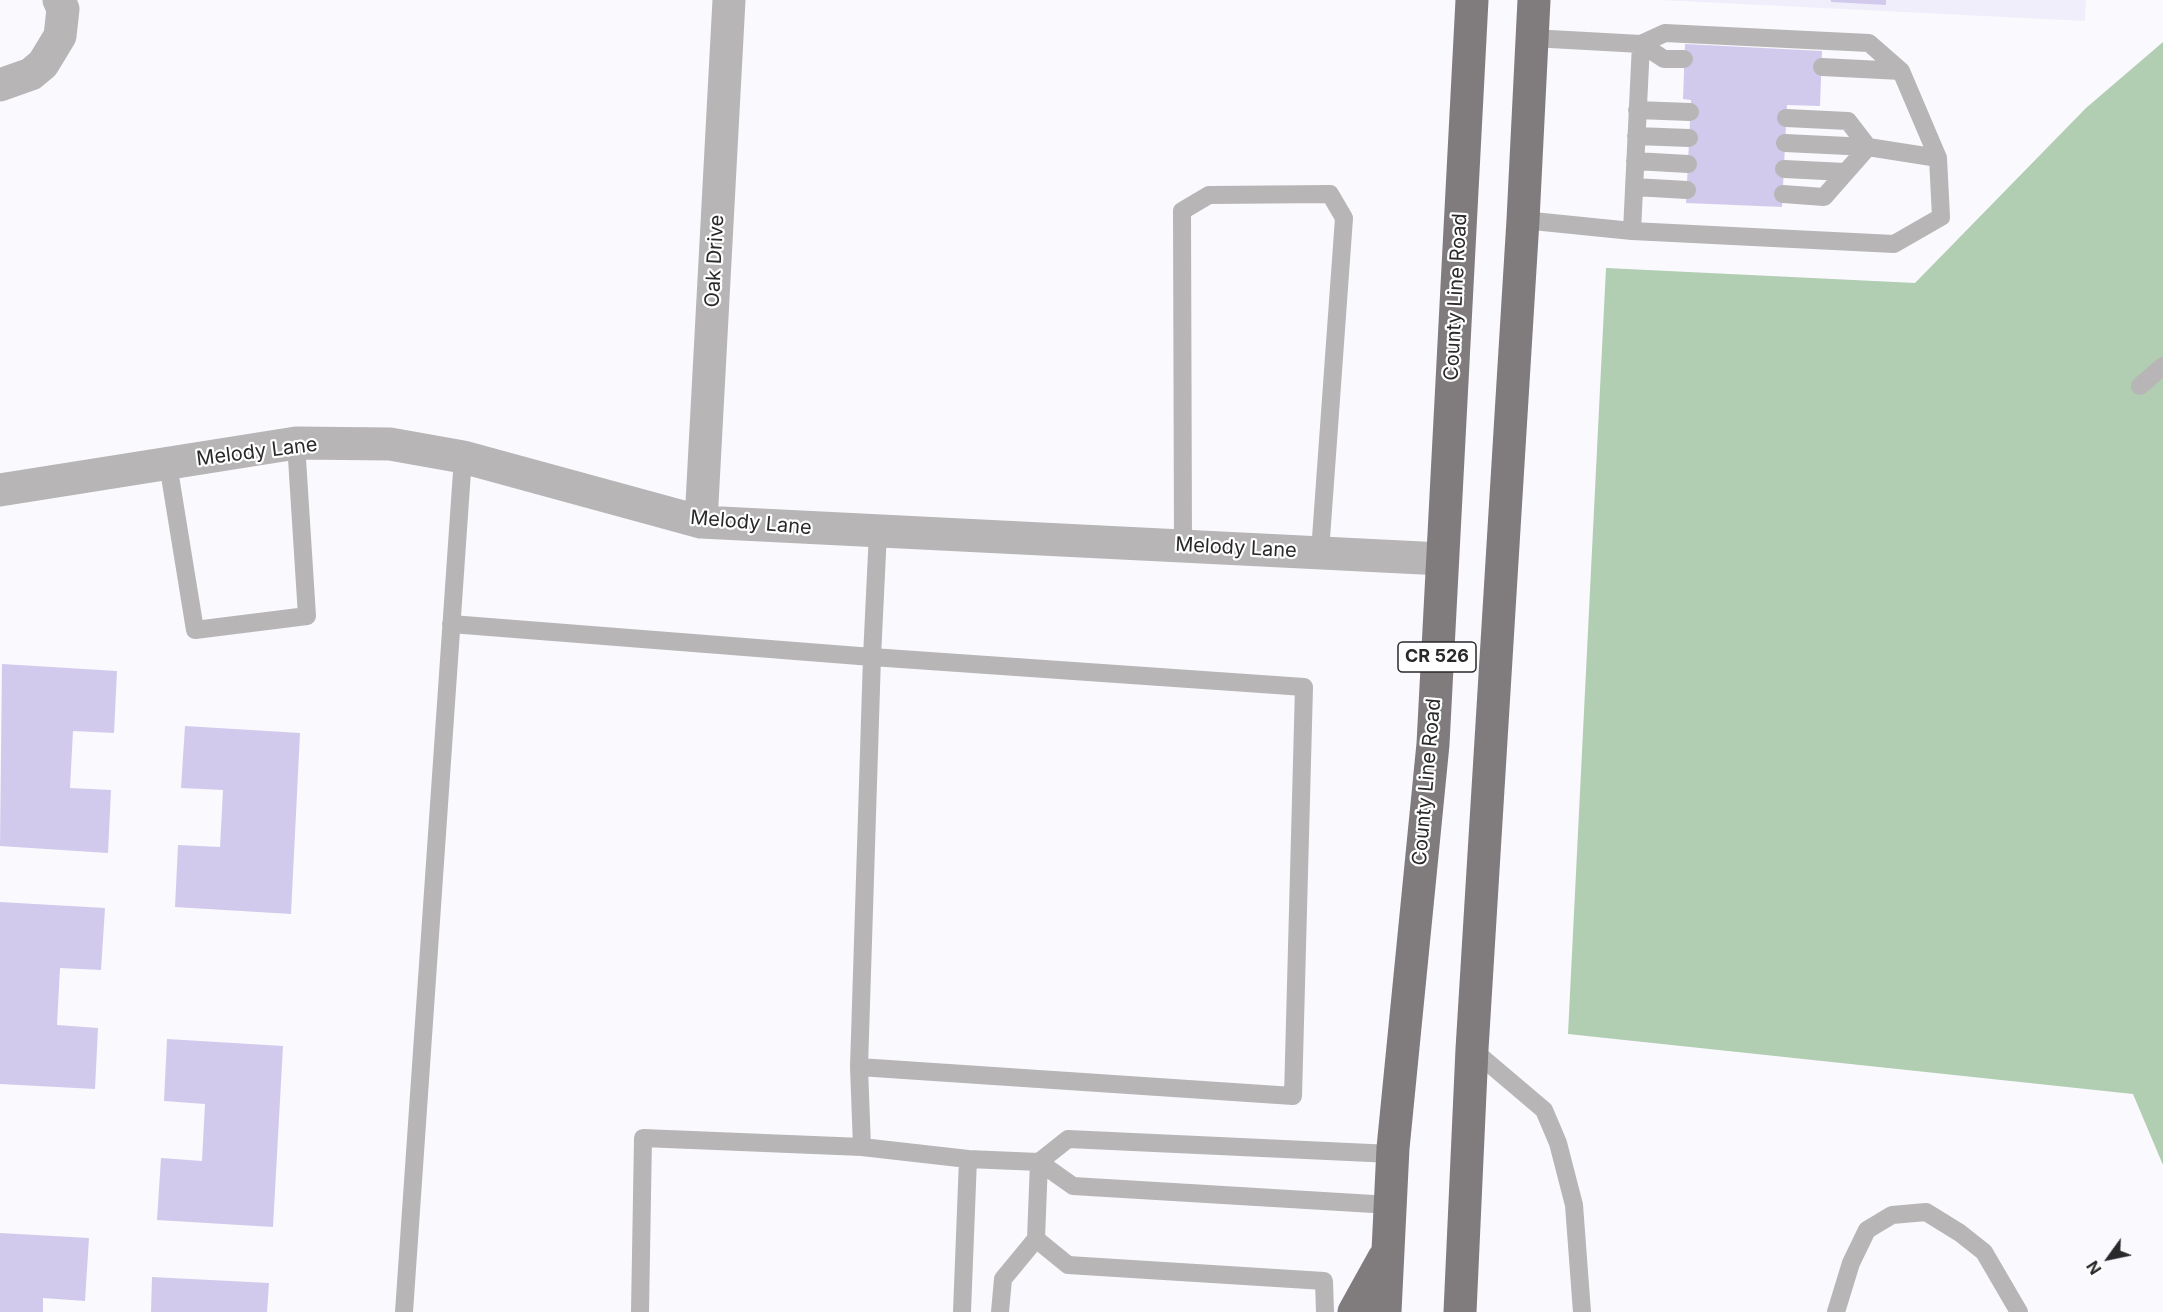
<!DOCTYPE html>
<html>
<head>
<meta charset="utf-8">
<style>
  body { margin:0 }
  #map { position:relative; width:2163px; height:1312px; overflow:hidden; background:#faf9fe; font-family:Inter,sans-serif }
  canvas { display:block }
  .north { position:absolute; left:2079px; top:1228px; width:60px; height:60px; -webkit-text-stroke:4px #fff; paint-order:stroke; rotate:237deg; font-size:16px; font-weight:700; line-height:24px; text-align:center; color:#29292b }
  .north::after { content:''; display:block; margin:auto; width:21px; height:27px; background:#29292b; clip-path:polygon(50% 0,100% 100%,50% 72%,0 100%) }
</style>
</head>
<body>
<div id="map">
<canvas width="2163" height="1312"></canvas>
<div class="north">N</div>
</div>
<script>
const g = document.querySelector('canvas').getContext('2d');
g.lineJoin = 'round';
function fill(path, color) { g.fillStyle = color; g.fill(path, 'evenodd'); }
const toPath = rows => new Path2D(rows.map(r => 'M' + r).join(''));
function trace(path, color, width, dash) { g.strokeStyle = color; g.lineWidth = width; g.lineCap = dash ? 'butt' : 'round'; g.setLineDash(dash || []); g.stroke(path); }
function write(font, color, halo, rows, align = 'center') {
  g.font = font + ' Inter,sans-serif'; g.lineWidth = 4.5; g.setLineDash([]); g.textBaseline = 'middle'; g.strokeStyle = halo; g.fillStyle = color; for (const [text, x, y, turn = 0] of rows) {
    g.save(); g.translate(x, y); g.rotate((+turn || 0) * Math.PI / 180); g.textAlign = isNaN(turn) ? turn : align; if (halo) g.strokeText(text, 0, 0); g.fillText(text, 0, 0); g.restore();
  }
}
const built = toPath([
  [1660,0,2086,0,2085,21]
]);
const forest = toPath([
  [2163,42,2163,1165,2133,1094,1568,1034,1606,268,1915,283,2086,108]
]);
const building = toPath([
  [1831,0,1886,0,1886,5,1831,2],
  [1685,44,1822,51,1820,106,1787,105,1782,207,1686,203,1691,100,1683,99],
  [2,664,117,671,114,733,73,731,70,788,111,790,108,853,0,846],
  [185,726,300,733,291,914,175,907,178,845,220,847,223,790,181,788],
  [0,902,105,908,101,970,60,968,57,1025,98,1028,95,1089,0,1084],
  [167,1039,283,1046,273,1227,157,1220,161,1158,202,1161,205,1104,164,1101],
  [0,1233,89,1238,85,1301,43,1298,43,1312,0,1312],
  [152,1277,269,1283,267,1312,151,1312]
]);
const service = toPath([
  [1822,67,1901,71],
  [1637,110,1690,112],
  [1636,136,1689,138],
  [1785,143,1868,147,1938,158],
  [1635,161,1688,164],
  [1784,169,1845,172],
  [1634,187,1687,190],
  [1783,194,1824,197,1868,147,1848,121,1786,118],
  [1523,220,1632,231,1894,244,1941,217,1938,158,1901,71,1869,43,1665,33,1641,44,1532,38],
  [1632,231,1641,44,1664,59,1684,59],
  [2140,386,2163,366],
  [168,464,195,630,307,616,296,443],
  [1183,546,1182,211,1209,195,1330,194,1344,218,1320,552],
  [451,624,872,657,859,1067,1293,1096,1304,687,872,657,878,532],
  [1472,1049,1544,1110,1558,1143,1574,1205,1582,1312],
  [862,1147,968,1159],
  [1036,1239,1068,1265,1324,1281,1325,1312],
  [404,1312,463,457],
  [640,1312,643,1138,862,1147,859,1067],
  [962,1312,968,1159,1039,1162,1073,1186,1390,1205],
  [1000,1312,1003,1279,1036,1239,1039,1162,1068,1139,1392,1154],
  [1836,1312,1851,1263,1867,1230,1892,1215,1926,1212,1960,1233,1984,1252,2019,1312]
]);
const minor = toPath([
  [0,85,31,74,43,64,60,36,63,9,59,0],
  [0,490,296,443,390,444,463,457,701,522,1442,559],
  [701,522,729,0]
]);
const primary = toPath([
  [1354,1312,1384,1258],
  [1385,1312,1393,1148,1433,744,1472,0],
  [1460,1312,1472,1049,1523,220,1534,0]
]);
const shields = [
  [1437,657,78]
];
const shieldNames = [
  ["CR 526",1437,657]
];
const streetNames = [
  ["Oak Drive",715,261,-87],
  ["County Line Road",1456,297,-87],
  ["Melody Lane",257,452,-7],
  ["Melody Lane",751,523,5],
  ["Melody Lane",1236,548,3],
  ["County Line Road",1427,782,-85]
];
fill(built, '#f1eefb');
fill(forest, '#b1cdb2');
fill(building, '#d2caec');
trace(service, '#b7b5b5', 18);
trace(minor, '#b7b5b5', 33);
trace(primary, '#807b7d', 33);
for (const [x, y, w] of shields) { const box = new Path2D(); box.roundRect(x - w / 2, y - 15, w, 30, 4.5); g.fillStyle = '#fff'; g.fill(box); trace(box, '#29292b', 1.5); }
write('bold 18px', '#29292b', null, shieldNames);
write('20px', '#29292b', '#fff', streetNames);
</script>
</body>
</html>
